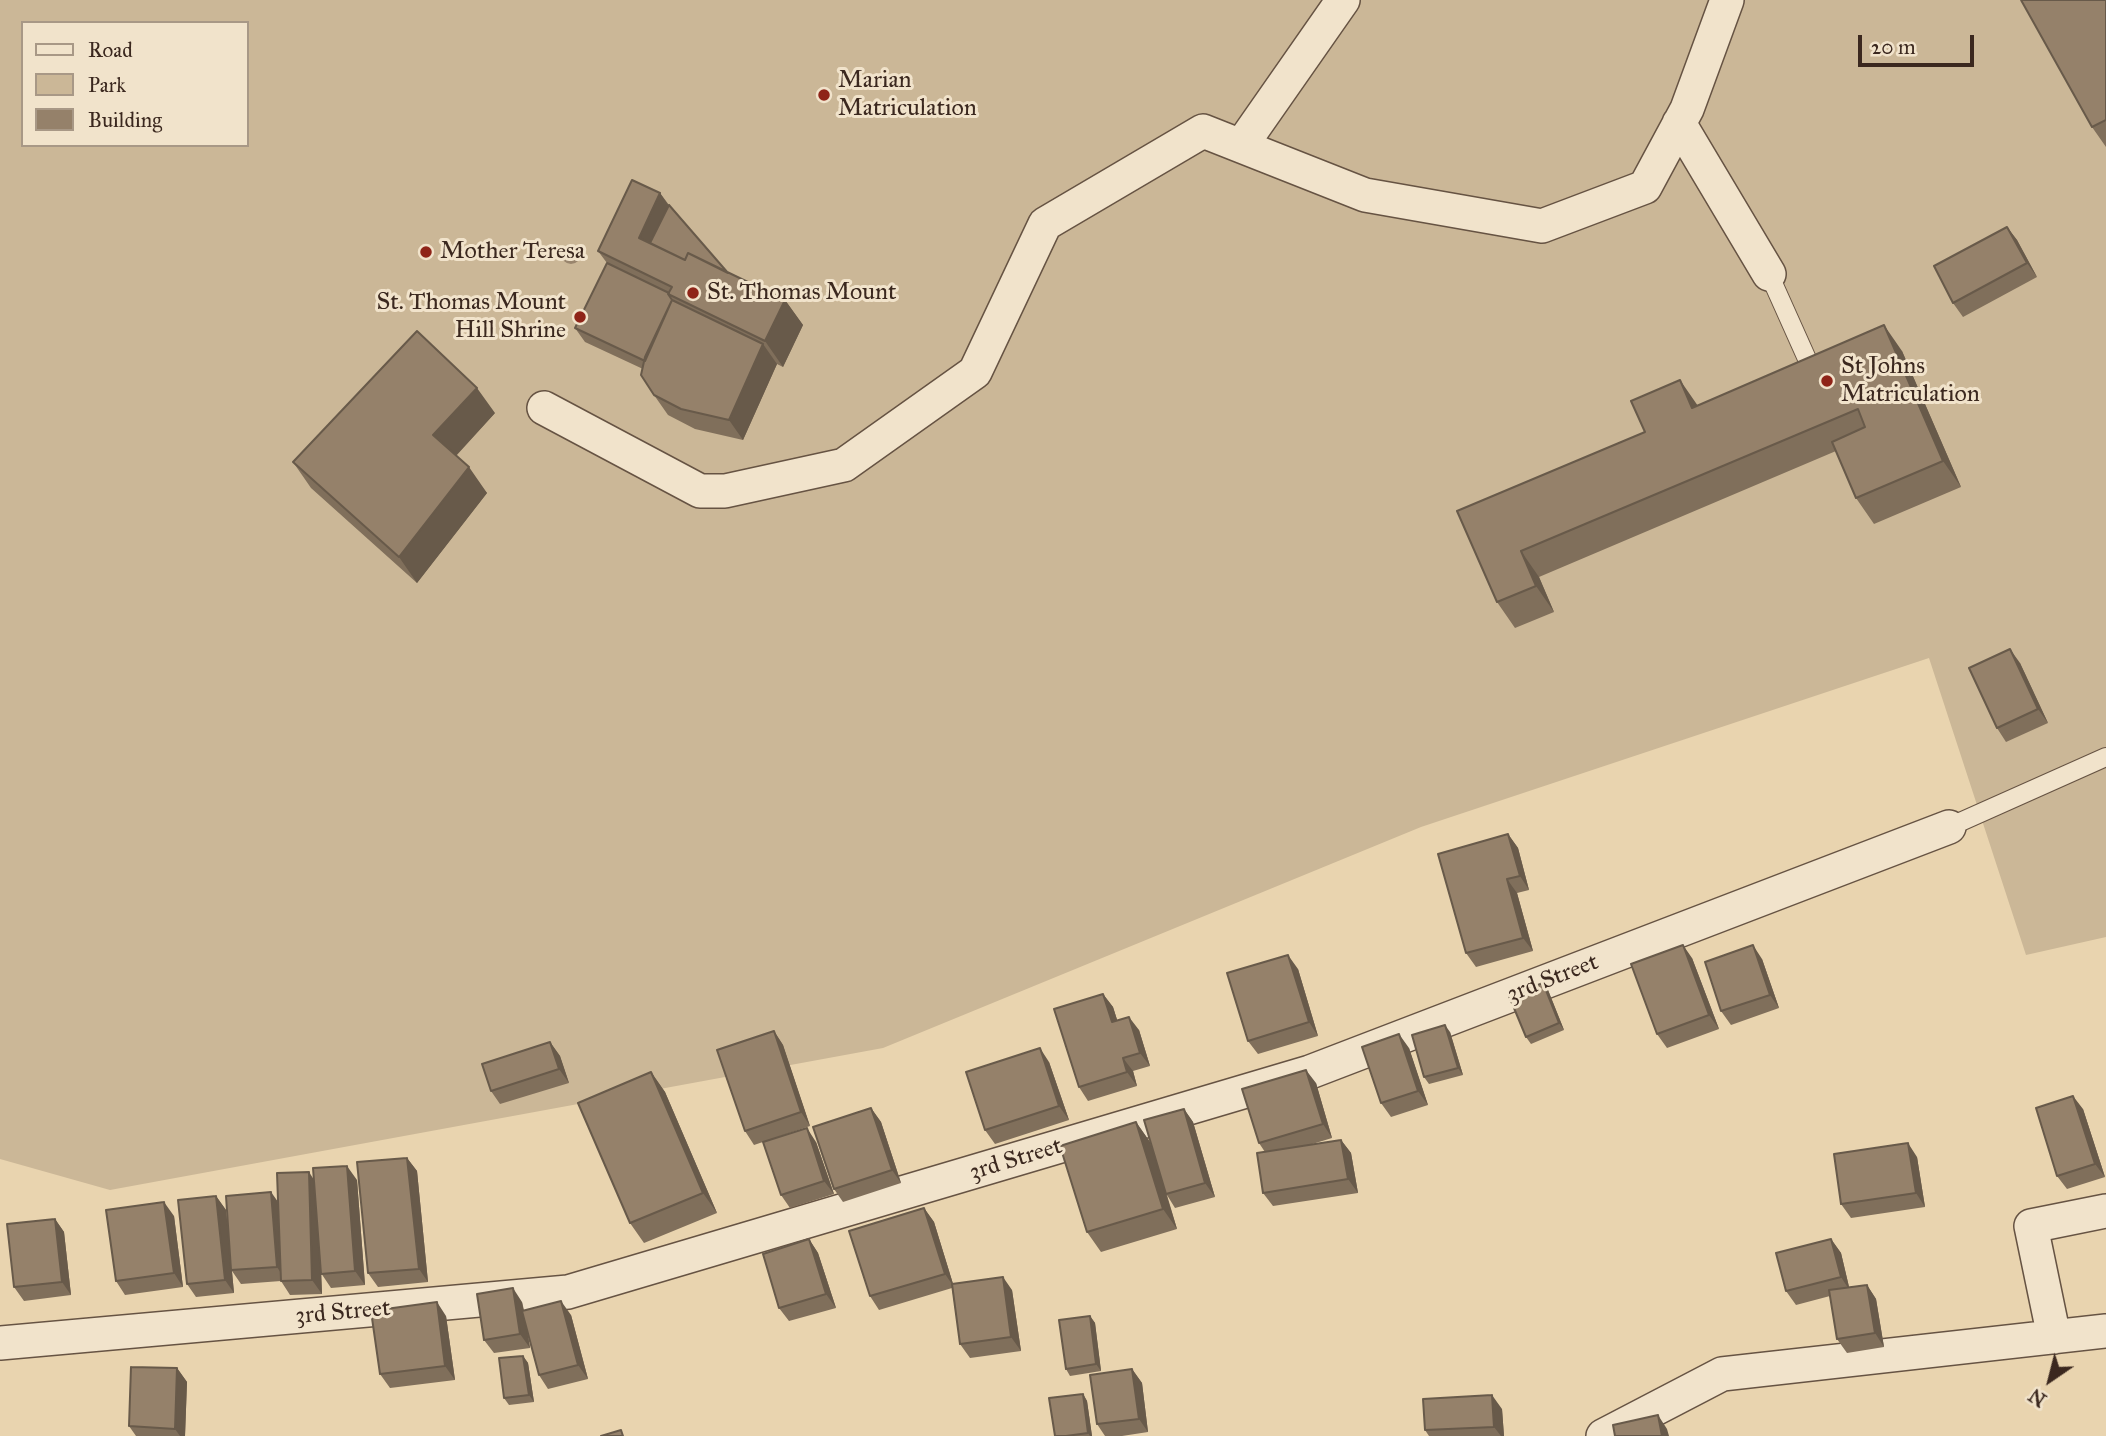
<!DOCTYPE html>
<html>
<head>
<meta charset="utf-8">
<style>
  body { margin:0 }
  #map { position:relative; width:2106px; height:1436px; overflow:hidden; background:#e9d4af; font-family:"IM FELL Great Primer",serif }
  canvas { display:block }
  .legend { position:absolute; left:21px; top:21px; width:228px; height:126px; box-sizing:border-box; background:#f1e3cb; border:2px solid #a89886; margin:0; padding:9px 12px; list-style:none; font-size:21px; color:#3b281f }
  .legend li { display:flex; align-items:center; gap:14px; height:35px }
  .legend b { width:35px; border:2px solid #a89886 }
  .north { position:absolute; left:2015px; top:1345px; width:70px; height:70px; -webkit-text-stroke:5px #f1e3cb; paint-order:stroke; rotate:215deg; font-size:19px; font-weight:700; line-height:28px; text-align:center; color:#3b281f }
  .north::after { content:''; display:block; margin:auto; width:24px; height:32px; background:#3b281f; clip-path:polygon(50% 0,100% 100%,50% 72%,0 100%) }
  .scale { position:absolute; left:1858px; top:35px; width:116px; height:32px; box-sizing:border-box; border:4px solid #3b281f; border-top:0; padding-left:9px; font-size:21px; line-height:24px; white-space:nowrap; color:#3b281f; -webkit-text-stroke:5px #f1e3cb; paint-order:stroke }
</style>
</head>
<body>
<div id="map">
<canvas width="2106" height="1436"></canvas>
<ul class="legend">
<li><b style="height:9px;background:#f1e3cb"></b>Road</li>
<li><b style="height:19px;background:#cbb797"></b>Park</li>
<li><b style="height:19px;background:#95816a"></b>Building</li>
</ul>
<div class="north">N</div>
<div class="scale">20 m</div>
</div>
<script>
const g = document.querySelector('canvas').getContext('2d');
g.lineJoin = 'round';
function fill(path, color) { g.fillStyle = color; g.fill(path, 'evenodd'); }
const toPath = rows => new Path2D(rows.map(r => 'M' + r).join(''));
function trace(path, color, width, dash) { g.strokeStyle = color; g.lineWidth = width; g.lineCap = dash ? 'butt' : 'round'; g.setLineDash(dash || []); g.stroke(path); }
function write(font, color, halo, rows, align = 'center') {
  g.font = font + ' "IM FELL Great Primer",serif'; g.lineWidth = 6; g.setLineDash([]); g.textBaseline = 'middle'; g.strokeStyle = halo; g.fillStyle = color; for (const [text, x, y, turn = 0] of rows) {
    g.save(); g.translate(x, y); g.rotate((+turn || 0) * Math.PI / 180); g.textAlign = isNaN(turn) ? turn : align; if (halo) g.strokeText(text, 0, 0); g.fillText(text, 0, 0); g.restore();
  }
}
const green = toPath([
  [0,0,2106,0,2106,937,2026,955,1929,658,1421,827,883,1048,110,1190,0,1159],
  [23,23,247,23,247,145,23,145]
]);
const lane = toPath([
  [1769,274,1816,379],
  [1949,827,2106,757]
]);
const street = toPath([
  [1679,123,1769,274],
  [1241,146,1343,0],
  [544,408,700,491,725,491,844,465,975,372,1045,224,1203,131,1365,195,1542,226,1645,187,1687,109,1727,0],
  [2054,1337,2031,1226,2106,1211],
  [0,1343,568,1292,1310,1072,1949,827],
  [1603,1436,1722,1374,2106,1331]
]);
const trees = [
  [571,254]
];
const wall = toPath([
  [2106,0,2106,147,2092,127],
  [660,193,669,205,728,273,785,300,803,325,783,367,777,364,743,440,695,429,668,415,654,395,643,369,585,342,575,328,607,263,598,251],
  [2007,227,2017,240,2037,277,1963,317,1953,303],
  [1902,351,1961,487,1874,524,1856,498,1836,451,1539,577,1554,612,1515,628,1497,602,1457,511,1645,432,1698,405],
  [495,413,456,456,487,493,417,583,311,488,293,462],
  [2020,663,2048,723,2006,742,1997,728],
  [1508,834,1518,848,1529,890,1517,893,1533,951,1476,967,1466,953],
  [1692,958,1719,1029,1667,1048,1657,1034],
  [1762,959,1779,1008,1731,1025,1721,1011],
  [1298,969,1318,1036,1258,1054,1248,1041],
  [1543,983,1548,990,1564,1030,1531,1044,1526,1037],
  [1103,994,1113,1007,1117,1020,1139,1030,1150,1066,1133,1071,1137,1086,1088,1101,1079,1087],
  [774,1031,783,1045,810,1126,754,1145,745,1131],
  [1450,1032,1463,1075,1429,1084,1424,1077],
  [550,1042,560,1056,569,1083,500,1104,491,1091],
  [1409,1048,1428,1105,1391,1117,1381,1103],
  [1049,1062,1069,1120,995,1144,985,1130],
  [651,1072,665,1092,717,1213,644,1243,630,1223],
  [1316,1083,1332,1138,1309,1145,1341,1140,1351,1153,1358,1193,1273,1206,1263,1193,1265,1152,1259,1143],
  [871,1108,881,1122,901,1183,843,1202,834,1189],
  [1184,1109,1193,1122,1215,1197,1175,1208,1167,1195,1177,1229,1101,1252,1087,1232,1136,1122,1150,1142,1160,1174],
  [2083,1109,2105,1177,2067,1189,2057,1176],
  [816,1142,834,1194,790,1208,781,1195],
  [1917,1157,1925,1207,1851,1218,1841,1204],
  [407,1158,417,1171,428,1282,378,1287,368,1273],
  [314,1180,357,1180,365,1285,331,1288,321,1273,322,1294,290,1295,281,1281,241,1284,232,1271,234,1293,196,1297,187,1284,216,1196,226,1210,230,1247,278,1202],
  [924,1208,934,1222,953,1284,1012,1290,1021,1351,970,1358,960,1344,952,1288,879,1310,870,1296],
  [174,1216,183,1287,125,1295,116,1281],
  [55,1219,64,1232,71,1295,24,1301,14,1287],
  [809,1239,818,1253,836,1308,789,1321,779,1308],
  [1831,1239,1841,1253,1849,1287,1867,1285,1876,1299,1884,1347,1847,1353,1837,1339,1830,1296,1796,1305,1786,1291],
  [522,1302,524,1310,571,1315,588,1379,548,1389,539,1375,528,1334,530,1348,494,1353,484,1340],
  [446,1316,455,1380,390,1388,380,1374],
  [1090,1316,1095,1323,1101,1371,1070,1376,1066,1369],
  [523,1356,528,1363,534,1402,509,1405,504,1398],
  [177,1368,187,1382,185,1436,136,1436,129,1426],
  [1132,1369,1142,1383,1148,1432,1122,1436,1105,1436,1097,1424],
  [1083,1394,1087,1401,1092,1436,1055,1436],
  [1502,1409,1504,1436,1429,1436,1425,1430]
]);
const shadedWall = toPath([
  [660,193,678,219,660,256,639,238],
  [2007,227,2017,240,2037,277,2027,263],
  [785,300,803,325,783,367,765,341],
  [1884,325,1902,351,1961,487,1943,461],
  [763,344,777,364,743,440,729,420],
  [1680,380,1698,406,1692,408],
  [477,388,495,413,451,461,433,435],
  [469,467,487,493,417,583,399,557],
  [1521,551,1539,577,1554,612,1536,586],
  [2010,649,2020,663,2048,723,2038,709],
  [1508,834,1518,848,1529,890,1520,876],
  [1507,879,1517,893,1533,951,1523,938],
  [1683,945,1692,958,1719,1029,1709,1015],
  [1753,945,1762,959,1779,1008,1770,995],
  [1288,955,1298,969,1318,1036,1309,1022],
  [1543,983,1548,990,1564,1030,1559,1023],
  [1103,994,1113,1007,1122,1035,1112,1022],
  [1129,1017,1139,1030,1150,1066,1140,1053],
  [1445,1025,1450,1032,1463,1075,1458,1068],
  [774,1031,783,1045,810,1126,801,1112],
  [1399,1034,1409,1048,1428,1105,1418,1091],
  [550,1042,560,1056,569,1083,559,1069],
  [1040,1048,1049,1062,1069,1120,1059,1106],
  [1123,1058,1133,1071,1137,1086,1127,1072],
  [1306,1070,1316,1083,1332,1138,1323,1124],
  [651,1072,665,1092,717,1213,703,1193],
  [2073,1096,2083,1109,2105,1177,2095,1164],
  [871,1108,881,1122,901,1183,892,1170],
  [1184,1109,1193,1122,1215,1197,1205,1183],
  [1136,1122,1150,1142,1177,1229,1163,1209],
  [807,1128,816,1142,834,1194,824,1181],
  [1341,1140,1351,1153,1358,1193,1348,1179],
  [1908,1143,1917,1157,1925,1207,1916,1193],
  [407,1158,417,1171,428,1282,419,1269],
  [347,1166,357,1180,365,1285,355,1271],
  [309,1172,318,1186,322,1294,312,1280],
  [271,1192,281,1206,286,1281,277,1267],
  [216,1196,226,1210,234,1293,225,1280],
  [164,1202,174,1216,183,1287,174,1273],
  [924,1208,934,1222,954,1287,945,1274],
  [55,1219,64,1232,71,1295,62,1282],
  [809,1239,818,1253,836,1308,826,1294],
  [1831,1239,1841,1253,1850,1291,1841,1277],
  [1003,1277,1012,1290,1021,1351,1011,1337],
  [1867,1285,1876,1299,1884,1347,1875,1333],
  [513,1288,522,1302,530,1348,520,1334],
  [561,1301,571,1315,588,1379,578,1365],
  [437,1302,446,1316,455,1380,445,1366],
  [1090,1316,1095,1323,1101,1371,1096,1364],
  [523,1356,528,1363,534,1402,529,1395],
  [177,1368,187,1382,185,1436,180,1436,175,1429],
  [1132,1369,1142,1383,1148,1432,1139,1419],
  [1083,1394,1087,1401,1092,1436,1090,1436,1088,1433],
  [1492,1395,1502,1409,1504,1436,1501,1436,1494,1427],
  [1658,1415,1667,1429,1669,1436,1662,1436]
]);
const building = toPath([
  [2021,0,2106,0,2106,120,2092,127,2021,0],
  [632,180,660,193,639,238,685,260,688,253,785,300,765,341,668,294,672,287,598,251,632,180],
  [669,205,728,273,688,253,685,260,650,243,669,205],
  [2007,227,2027,263,1953,303,1934,266,2007,227],
  [607,263,669,293,668,294,672,300,645,361,575,328,607,263],
  [672,300,763,344,729,420,681,409,654,395,641,375,645,357,672,300],
  [1884,325,1943,461,1856,498,1832,442,1865,427,1858,409,1521,551,1536,586,1497,602,1457,511,1645,432,1631,401,1680,380,1692,408,1884,325],
  [417,331,477,388,433,435,469,467,399,557,293,462,417,331],
  [2010,649,2038,709,1997,728,1969,668,2010,649],
  [1508,834,1520,876,1507,879,1523,938,1466,953,1438,854,1508,834],
  [1683,945,1709,1015,1657,1034,1631,964,1683,945],
  [1753,945,1770,995,1721,1011,1705,962,1753,945],
  [1288,955,1309,1022,1248,1041,1227,973,1288,955],
  [1543,983,1559,1023,1526,1037,1509,996,1543,983],
  [1103,994,1112,1022,1129,1017,1140,1053,1123,1058,1127,1072,1079,1087,1054,1009,1103,994],
  [1445,1025,1458,1068,1424,1077,1412,1035,1445,1025],
  [774,1031,801,1112,745,1131,717,1050,774,1031],
  [1399,1034,1418,1091,1381,1103,1362,1047,1399,1034],
  [550,1042,559,1069,491,1091,482,1064,550,1042],
  [1040,1048,1059,1106,985,1130,966,1072,1040,1048],
  [1306,1070,1323,1124,1259,1143,1242,1089,1306,1070],
  [651,1072,703,1193,630,1223,578,1103,651,1072],
  [2073,1096,2095,1164,2057,1176,2036,1108,2073,1096],
  [871,1108,892,1170,834,1189,813,1127,871,1108],
  [1184,1109,1205,1183,1166,1194,1144,1120,1184,1109],
  [1136,1122,1163,1209,1087,1232,1060,1146,1136,1122],
  [807,1128,824,1181,781,1195,763,1142,807,1128],
  [1341,1140,1348,1179,1263,1193,1257,1153,1341,1140],
  [1908,1143,1916,1193,1841,1204,1834,1154,1908,1143],
  [407,1158,419,1269,368,1273,357,1162,407,1158],
  [347,1166,355,1271,321,1274,313,1168,347,1166],
  [309,1172,312,1280,281,1281,277,1173,309,1172],
  [271,1192,277,1267,231,1270,226,1196,271,1192],
  [216,1196,225,1280,187,1284,178,1200,216,1196],
  [164,1202,174,1273,116,1281,106,1210,164,1202],
  [924,1208,945,1274,870,1296,849,1231,924,1208],
  [55,1219,62,1282,14,1287,7,1224,55,1219],
  [809,1239,826,1294,779,1308,763,1254,809,1239],
  [1831,1239,1841,1277,1786,1291,1776,1253,1831,1239],
  [1003,1277,1011,1337,960,1344,952,1284,1003,1277],
  [1867,1285,1875,1333,1837,1339,1829,1290,1867,1285],
  [513,1288,520,1334,484,1340,477,1294,513,1288],
  [561,1301,578,1365,539,1375,522,1311,561,1301],
  [437,1302,445,1366,380,1374,371,1311,437,1302],
  [1090,1316,1096,1364,1066,1369,1059,1320,1090,1316],
  [523,1356,529,1395,504,1398,499,1358,523,1356],
  [131,1367,177,1368,175,1429,129,1426,131,1367],
  [1132,1369,1139,1419,1097,1424,1090,1375,1132,1369],
  [1083,1394,1088,1433,1066,1436,1055,1436,1049,1398,1083,1394],
  [1492,1395,1494,1427,1425,1430,1423,1399,1492,1395],
  [1658,1415,1662,1436,1615,1436,1613,1425,1658,1415],
  [621,1430,623,1436,601,1436,621,1430]
]);
const markers = [
  [824,95,7,"#8f2418"],
  [426,252,7,"#8f2418"],
  [693,293,7,"#8f2418"],
  [580,317,7,"#8f2418"],
  [1827,381,7,"#8f2418"]
];
const poiNames = [
  ["Marian",838,81],
  ["Matriculation",838,109],
  ["Mother Teresa",440,252],
  ["St. Thomas Mount",707,293],
  ["St. Thomas Mount",566,303,"right"],
  ["Hill Shrine",566,331,"right"],
  ["St Johns",1841,367],
  ["Matriculation",1841,395]
];
const streetNames = [
  ["3rd Street",1553,979,-21],
  ["3rd Street",1016,1160,-17],
  ["3rd Street",343,1313,-5]
];
fill(green, '#cbb797');
trace(lane, '#665343', 20);
trace(street, '#665343', 36);
trace(lane, '#f1e3cb', 18);
trace(street, '#f1e3cb', 33);
g.fillStyle = '#99856d';
for (const [x, y] of trees) { g.beginPath(); g.arc(x, y, 10, 0, 2 * Math.PI); g.fill(); }
fill(wall, '#806f5b');
fill(shadedWall, '#685a4a');
fill(building, '#95816a');
trace(building, '#685a4a', 2);
for (const [x, y, r, color] of markers) { const dot = new Path2D(); dot.arc(x, y, r, 0, 2 * Math.PI); g.fillStyle = color; g.fill(dot); trace(dot, '#f1e3cb', 2.5); }
write('24px', '#3b281f', '#f1e3cb', poiNames, 'left');
write('24px', '#3b281f', '#f1e3cb', streetNames);
</script>
</body>
</html>
